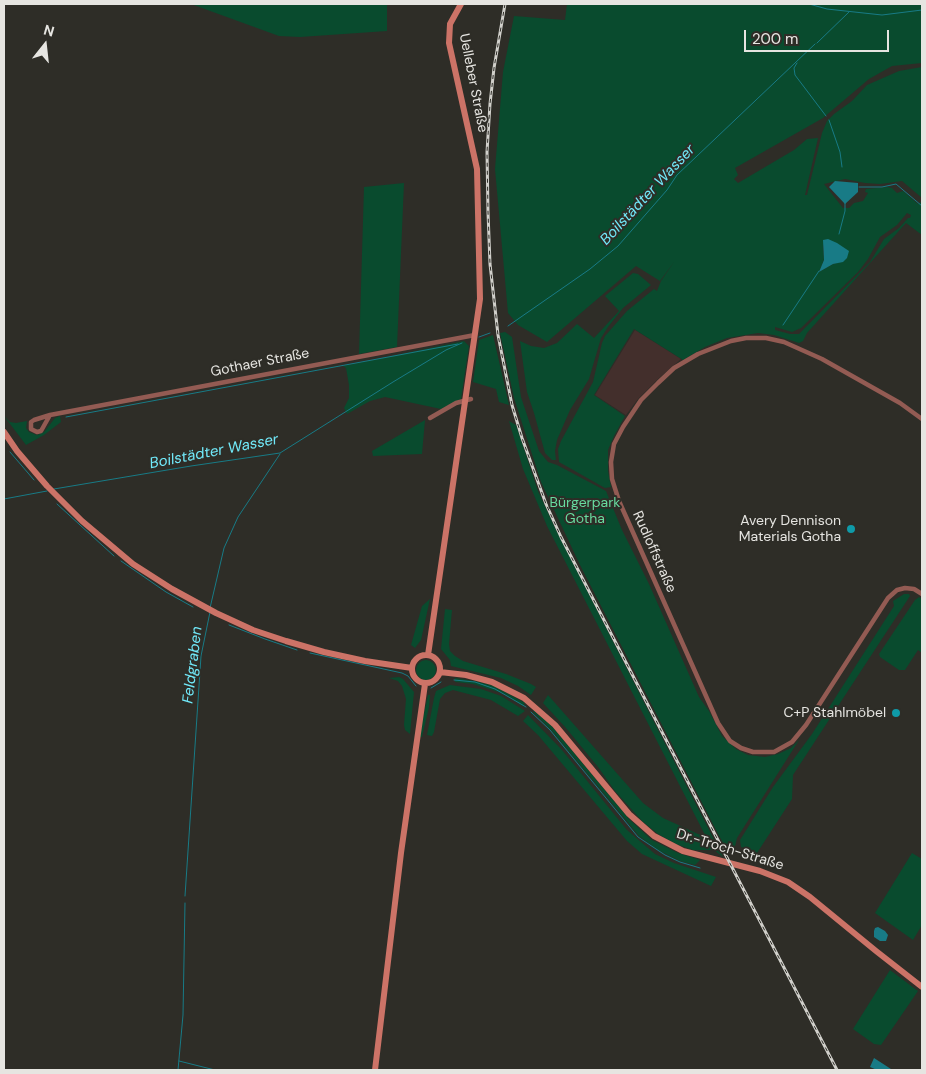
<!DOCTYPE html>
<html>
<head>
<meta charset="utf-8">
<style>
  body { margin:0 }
  #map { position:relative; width:926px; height:1074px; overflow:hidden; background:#2e2d27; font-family:"DM Sans",sans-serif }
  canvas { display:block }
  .frame { position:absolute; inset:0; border:5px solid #e6e5e1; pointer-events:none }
  .north { position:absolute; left:20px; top:20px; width:50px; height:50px; -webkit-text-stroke:4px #2e2d27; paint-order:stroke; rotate:16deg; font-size:14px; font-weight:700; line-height:20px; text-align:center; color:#e6e5e1 }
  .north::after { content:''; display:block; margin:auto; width:18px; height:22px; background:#e6e5e1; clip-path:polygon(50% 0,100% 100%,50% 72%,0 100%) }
  .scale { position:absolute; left:744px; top:30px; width:145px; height:22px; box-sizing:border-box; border:2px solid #e6e5e1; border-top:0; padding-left:6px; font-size:15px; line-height:18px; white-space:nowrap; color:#e6e5e1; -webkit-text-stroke:4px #2e2d27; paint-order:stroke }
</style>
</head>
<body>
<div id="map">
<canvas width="926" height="1074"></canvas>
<div class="frame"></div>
<div class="north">N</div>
<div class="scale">200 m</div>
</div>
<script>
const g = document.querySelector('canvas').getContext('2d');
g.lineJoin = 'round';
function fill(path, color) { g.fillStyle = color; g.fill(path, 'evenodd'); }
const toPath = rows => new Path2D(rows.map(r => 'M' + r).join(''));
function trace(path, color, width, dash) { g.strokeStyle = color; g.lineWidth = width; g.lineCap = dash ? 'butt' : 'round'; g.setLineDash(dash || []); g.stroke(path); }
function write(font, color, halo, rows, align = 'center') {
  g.font = font + ' "DM Sans",sans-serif'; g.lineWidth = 4; g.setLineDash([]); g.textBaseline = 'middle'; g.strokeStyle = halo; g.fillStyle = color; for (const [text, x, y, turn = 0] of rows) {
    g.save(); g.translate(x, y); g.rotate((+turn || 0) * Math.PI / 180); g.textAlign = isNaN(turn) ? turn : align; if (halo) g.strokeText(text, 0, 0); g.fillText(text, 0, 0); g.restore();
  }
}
const industrial = toPath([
  [635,330,681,359,658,379,638,399,626,415,595,395]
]);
const green = toPath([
  [191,4,387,4,387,31,300,37,279,36],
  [567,4,922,4,922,63,892,66,869,79,823,118,735,168,738,175,734,179,738,183,794,150,807,139,818,138,805,195,807,195,822,133,827,121,834,114,852,101,867,85,899,71,922,67,922,198,902,181,880,184,865,183,845,179,824,184,843,208,849,208,854,203,863,201,868,193,865,192,866,189,888,187,892,188,897,193,903,191,918,204,921,202,922,203,922,235,906,223,807,333,803,341,799,343,774,335,758,333,727,338,705,347,683,360,634,329,594,395,625,416,614,436,608,450,608,471,611,487,605,488,559,462,558,449,561,441,593,382,602,343,605,336,627,311,654,289,657,291,661,281,674,262,660,281,636,266,547,342,518,325,508,313,495,169,503,72,514,16,565,20],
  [907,213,911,215,910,218,908,218,899,228,884,239,870,262,799,334,790,334,775,330,775,327,792,332,801,328,858,272,868,259,880,237,897,225],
  [823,245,843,261,833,264,819,272,824,260],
  [404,183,397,347,359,354,364,187],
  [633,273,638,274,651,285,623,308,608,327,601,338,589,379,570,410,557,440,555,451,556,460,552,460,545,453,534,413,527,392,520,341,531,346,544,348,557,343,577,324,594,338,619,311,605,296],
  [505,332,512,337,521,397,539,451,548,462,557,465,606,491,622,530,649,584,699,697,709,711,722,736,736,749,748,755,765,757,778,754,791,748,799,740,737,838,733,855,726,848,718,834,580,565,541,482,514,398,500,333],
  [493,335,509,405,499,402,496,389,473,382,479,340],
  [464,341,469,346,461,399,441,409,385,397,370,401,347,414,344,408,349,398,349,385,346,368,343,366],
  [4,416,10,422,16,423,27,421,26,428,29,432,37,435,44,432,55,418,60,416,61,422,44,435,26,445],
  [425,420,422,454,373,456,372,451],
  [509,421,516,425,538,491,555,528,723,857,714,850,693,850,676,844,658,834,642,821,615,791,598,767,566,728,543,703,548,695,643,803,663,818,698,834,705,835,547,526,523,469],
  [904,594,909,594,910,596,793,775,792,799,757,853,741,847,740,840,773,787,812,734,894,606,893,601],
  [919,597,922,599,922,653,918,650,905,670,899,670,880,657,879,654,915,600],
  [430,599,421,640,415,648,411,645,422,606],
  [445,609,452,610,449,644,450,651,455,656,463,661,506,674,531,684,536,687,531,695,518,686,501,678,451,666,450,660,441,649],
  '416 670a10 10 0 1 1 20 0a10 10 0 1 1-20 0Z',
  [399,677,403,679,414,692,410,734,405,730,404,725,406,699,402,686,398,681,389,678],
  [455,678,479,682,494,686,525,703,523,706,505,694,473,684,455,682],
  [450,685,481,689,501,696,525,711,518,716,491,700,453,690,445,693,440,699,434,732,432,736,427,735,434,698,436,691],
  [428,695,430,695,429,707,422,737,419,737],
  [534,711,550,724,630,820,652,840,678,853,700,860,695,865,680,861,658,850,639,836,552,731,533,712],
  [528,715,562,750,627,830,655,854,674,863,716,877,711,886,642,854,627,841,538,735,523,721],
  [912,853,922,859,922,925,913,940,875,913],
  [890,970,918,991,881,1045,874,1044,853,1029]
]);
const water = toPath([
  [835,181,858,183,858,192,845,204,829,187],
  [828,239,837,243,849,251,847,258,843,262,833,264,819,272,824,260,823,240],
  [878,927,885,931,888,935,886,941,880,941,874,937,874,931,875,928],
  [874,1058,891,1069,890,1070,877,1070,870,1067]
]);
const stream = toPath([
  [809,4,827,9,882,15,922,10],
  [817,43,849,12],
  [797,63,794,68,795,75,826,116],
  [829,120,840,152,842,167],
  [859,187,882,187,896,184,922,206],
  [839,234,845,211,845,203],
  [783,325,819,271],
  [508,326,590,269,618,246,667,190,677,175,815,44],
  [479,337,490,333],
  [66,417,458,344],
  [10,452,34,480],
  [54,489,191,466,280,453,393,382,446,350,462,343],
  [4,499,47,491],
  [57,504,114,556],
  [121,561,166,592,193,607],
  [210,608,224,548,238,517,280,454],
  [229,625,265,639,297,650],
  [310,653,402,673,408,676,416,686],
  [454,680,475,682,495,689,526,707],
  [431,688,441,682],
  [531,712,550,730,638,837,665,855,680,862,700,868],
  [185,896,201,656,210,612],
  [179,1061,215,1070],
  [178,1070,183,1015,185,903]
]);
const street = toPath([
  [50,415,41,431,37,432,31,429,31,422,34,420,50,415,475,335],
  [430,418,456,403,471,399],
  [922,419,900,403,822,359,784,342,766,338,746,338,731,341,698,354,674,368,658,383,641,400,623,427,614,444,611,462,612,479,619,501,718,723,730,741,741,748,753,752,774,752,792,742,806,725,888,598,897,590,905,588,914,589,922,594]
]);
const secondary = toPath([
  [4,432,17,451,47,486,82,521,133,564,172,589,216,613,253,630,286,641,324,652,365,661,412,668],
  '412 669a14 14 0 1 1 28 0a14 14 0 1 1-28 0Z',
  [428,655,480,299,477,169,449,43,450,24,461,4],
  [440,672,466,675,492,682,524,698,555,725,629,814,654,836,683,851,760,871,788,882,810,897,876,951,922,987],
  [375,1070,401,853,425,684]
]);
const rail = toPath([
  [505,4,494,68,490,104,487,152,488,212,490,264,498,335,512,405,522,438,546,504,561,537,837,1070]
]);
const markers = [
  [851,529,5,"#0f9aa8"],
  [896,713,5,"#0f9aa8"]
];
const streetNames = [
  ["Uelleber Straße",473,83,79],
  ["Gothaer Straße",260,363,-11],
  ["Rudloffstraße",654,552,66],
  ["Dr.-Troch-Straße",730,850,17]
];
const parkNames = [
  ["Bürgerpark",585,503],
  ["Gotha",585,519]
];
const poiNames = [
  ["Avery Dennison",841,521],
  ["Materials Gotha",841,537],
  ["C+P Stahlmöbel",886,713]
];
const waterNames = [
  ["Boilstädter Wasser",648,195,-47],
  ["Boilstädter Wasser",214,452,-11],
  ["Feldgraben",193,665,-83]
];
fill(industrial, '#432f2c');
fill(green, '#094b2e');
fill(water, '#187b86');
trace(stream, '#187b86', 1);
trace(street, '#935b53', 4.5);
trace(secondary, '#cc7367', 6);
trace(rail, '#d1d0cb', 3);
trace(rail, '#2e2d27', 1, [4]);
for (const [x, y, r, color] of markers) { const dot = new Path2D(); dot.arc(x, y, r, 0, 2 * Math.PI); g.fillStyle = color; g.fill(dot); trace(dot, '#2e2d27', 2); }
write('14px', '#e6e5e1', '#2e2d27', streetNames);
write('14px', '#67db9f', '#2e2d27', parkNames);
write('14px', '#e6e5e1', '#2e2d27', poiNames, 'right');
write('italic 15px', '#71e9f9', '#2e2d27', waterNames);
</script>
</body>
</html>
